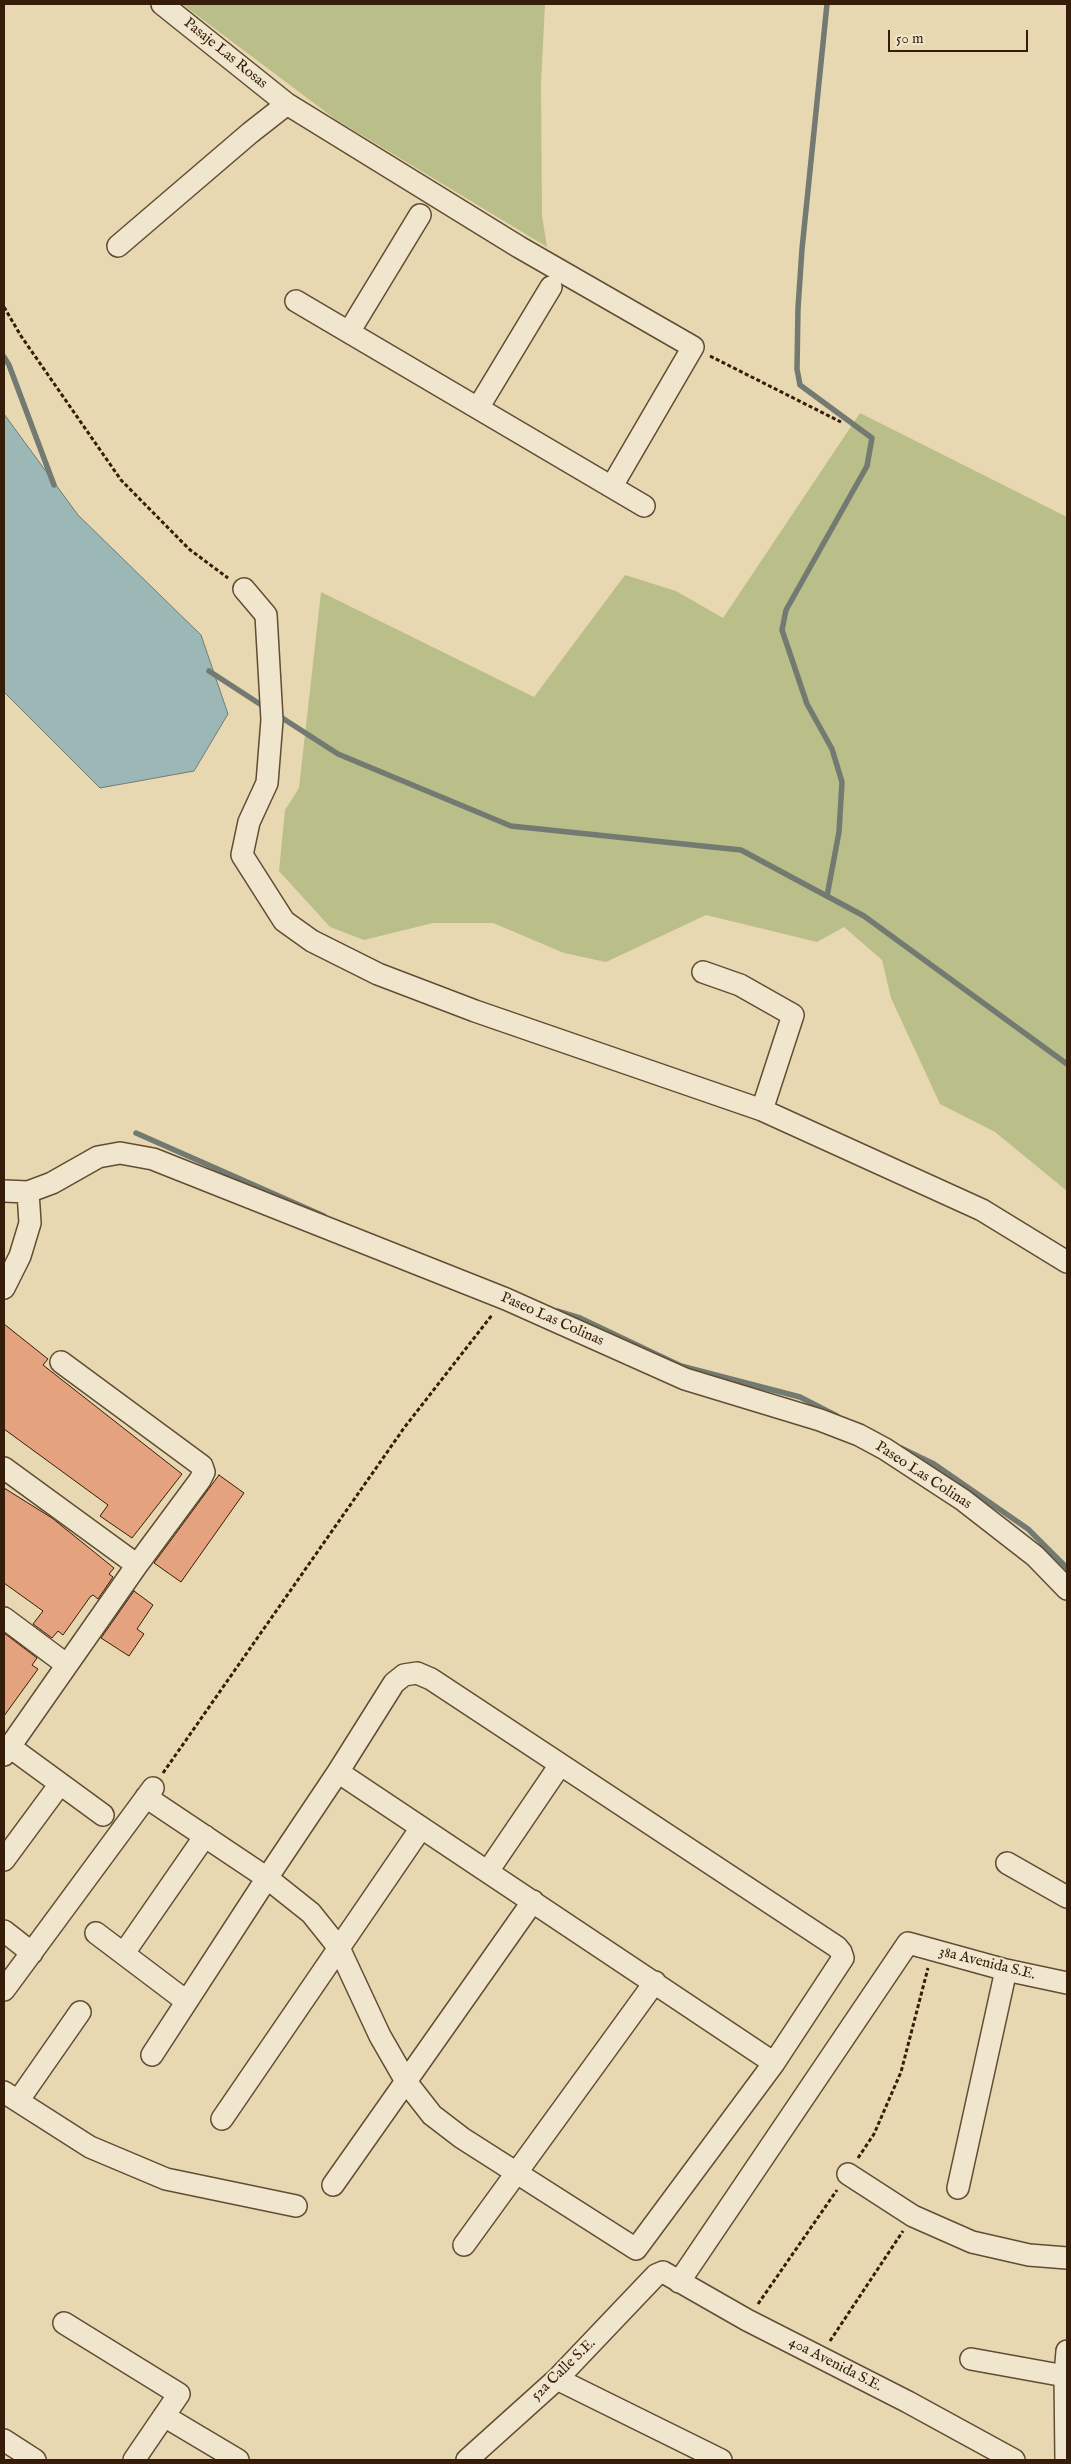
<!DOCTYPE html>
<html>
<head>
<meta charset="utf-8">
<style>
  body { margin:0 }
  #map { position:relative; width:1071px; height:2464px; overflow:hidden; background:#e8d8b2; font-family:"IM FELL English",serif }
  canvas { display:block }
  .frame { position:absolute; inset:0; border:5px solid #351d09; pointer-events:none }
  .scale { position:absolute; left:888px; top:30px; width:140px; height:22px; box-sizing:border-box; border:2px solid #351d09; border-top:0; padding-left:6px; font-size:15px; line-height:18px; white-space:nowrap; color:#351d09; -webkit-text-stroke:4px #f0e6cd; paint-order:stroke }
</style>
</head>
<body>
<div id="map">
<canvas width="1071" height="2464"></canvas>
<div class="frame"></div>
<div class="scale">50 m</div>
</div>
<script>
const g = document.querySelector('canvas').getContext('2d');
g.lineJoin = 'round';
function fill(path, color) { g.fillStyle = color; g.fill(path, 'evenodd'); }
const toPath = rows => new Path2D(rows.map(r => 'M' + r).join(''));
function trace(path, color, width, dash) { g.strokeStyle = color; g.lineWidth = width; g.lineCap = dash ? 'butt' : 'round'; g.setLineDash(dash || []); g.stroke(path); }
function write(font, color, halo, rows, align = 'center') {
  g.font = font + ' "IM FELL English",serif'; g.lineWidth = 4; g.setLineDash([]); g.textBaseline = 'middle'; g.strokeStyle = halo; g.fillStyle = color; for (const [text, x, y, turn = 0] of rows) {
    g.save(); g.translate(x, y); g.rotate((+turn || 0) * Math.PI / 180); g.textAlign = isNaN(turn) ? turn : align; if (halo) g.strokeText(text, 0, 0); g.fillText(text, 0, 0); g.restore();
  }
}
const green = toPath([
  [182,4,545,4,541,84,542,216,547,247,335,119],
  [860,413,1067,517,1067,1191,995,1132,940,1104,891,998,882,960,844,927,817,942,706,915,606,962,564,953,493,923,433,923,364,940,330,927,279,871,285,810,299,788,321,592,534,697,625,575,676,591,723,618]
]);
const water = toPath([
  [4,414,78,515,201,635,228,714,194,771,100,788,4,692,4,414]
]);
const stream = toPath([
  [4,357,9,365,54,485],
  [209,671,266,708],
  [276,714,338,754,511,826,741,850,864,916,1067,1064],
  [827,896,839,832,842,782,832,749,807,704,782,630,786,610,867,466,872,438,800,385,797,369,798,308,802,249,827,4],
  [136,1133,324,1216],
  [557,1311,580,1318,681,1366,800,1397,837,1416],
  [901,1448,934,1464,1028,1529,1067,1568]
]);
const building = toPath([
  [4,1324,48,1359,43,1365,182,1474,132,1538,100,1516,108,1505,4,1429,4,1324],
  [219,1475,244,1493,181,1582,154,1563,219,1475],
  [4,1488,52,1518,114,1568,109,1574,113,1577,98,1599,93,1595,90,1597,63,1635,58,1631,52,1638,33,1624,43,1611,4,1583,4,1488],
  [134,1591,153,1605,137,1629,144,1634,129,1656,101,1638,134,1591],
  [4,1633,37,1658,32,1665,38,1669,4,1716,4,1633]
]);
const path = toPath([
  [4,307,21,336,121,480,189,549,228,578],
  [710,356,841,422],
  [163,1773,404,1428,492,1315],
  [858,2158,874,2134,901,2072,928,1968],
  [758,2304,837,2190],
  [830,2341,903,2231]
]);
const minor = toPath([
  [162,4,287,104,519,247,693,347,612,486],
  [118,246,250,133,287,104],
  [296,301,644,506],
  [349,332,420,215],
  [478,408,551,287],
  [244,589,266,615,272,720,267,783,249,822,242,855,284,921,312,941,378,974,475,1011,762,1110,982,1210,1067,1262],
  [703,972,740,985,793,1015,762,1110],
  [4,1191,28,1192,52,1183,98,1157,120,1153,153,1159,506,1299,685,1379,820,1420,859,1435,885,1449,963,1500,1035,1556,1067,1589],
  [4,1288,20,1256,30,1223,28,1192],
  [4,1468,137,1565],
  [4,1618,67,1665],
  [10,1747,103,1815],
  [4,1755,137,1565,200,1480,204,1472,202,1466,61,1362],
  [338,1772,774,2063],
  [146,1797,267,1878,311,1913,339,1948,380,2036,407,2083,432,2115,462,2138,636,2249,774,2063,843,1958,841,1952,837,1947,431,1679,417,1673,404,1675,394,1683,338,1772,267,1878,152,2055],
  [4,1860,60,1784],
  [1007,1863,1067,1897],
  [488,1871,560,1765],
  [4,1931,32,1953],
  [96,1933,186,2001],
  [124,1953,205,1836],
  [4,1990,153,1788],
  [4,2092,90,2147,166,2179,296,2206],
  [18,2101,80,2012],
  [222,2119,421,1828],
  [848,2174,913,2216,972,2242,1029,2255,1067,2258],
  [333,2185,533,1901],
  [958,2188,1006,1970],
  [464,2245,655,1982],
  [679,2282,908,1943,1006,1970,1067,1983],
  [64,2323,179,2394,134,2460],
  [971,2359,1065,2376],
  [557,2379,721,2460],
  [164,2416,238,2460],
  [4,2440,35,2460],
  [467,2460,557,2379,656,2275,663,2272,747,2320,908,2402,1014,2460],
  [1066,2460,1065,2376,1067,2351]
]);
const streetNames = [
  ["Pasaje Las Rosas",225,54,39],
  ["Paseo Las Colinas",552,1320,24],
  ["Paseo Las Colinas",923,1476,33],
  ["38a Avenida S.E.",987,1964,14],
  ["40a Avenida S.E.",835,2365,27],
  ["52a Calle S.E.",564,2370,-44]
];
fill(green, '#babe89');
fill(water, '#9bb8b7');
trace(water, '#727a71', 1);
trace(stream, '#727a71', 5.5);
fill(building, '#e5a27f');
trace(building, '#351d09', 1);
trace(minor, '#624c33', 24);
trace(path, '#351d09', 3, [4, 2.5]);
trace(minor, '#f0e6cd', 21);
write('15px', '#351d09', '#f0e6cd', streetNames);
</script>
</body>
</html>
